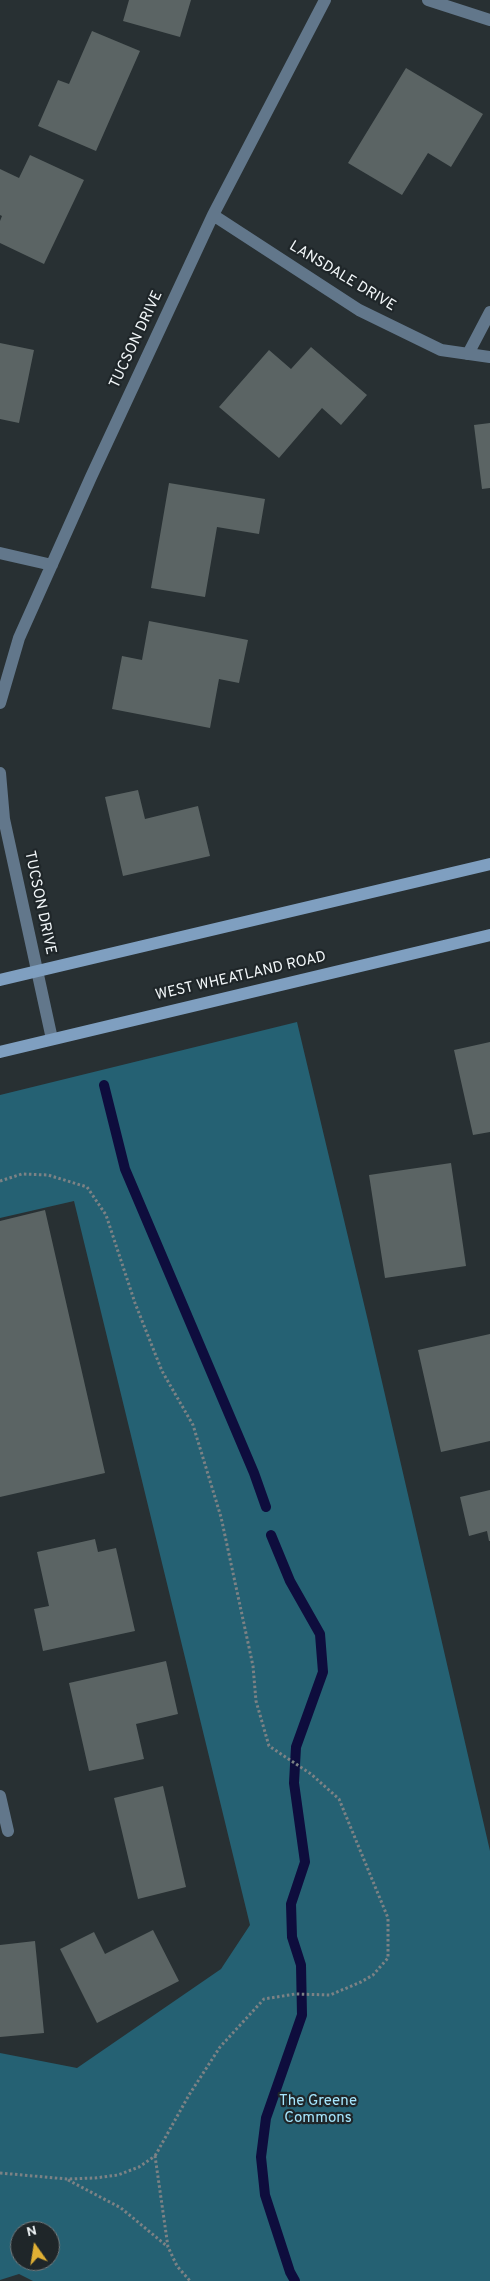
<!DOCTYPE html>
<html>
<head>
<meta charset="utf-8">
<style>
  body { margin:0 }
  #map { position:relative; width:490px; height:2281px; overflow:hidden; background:#283033; font-family:Overpass,sans-serif }
  canvas { display:block }
  .north { position:absolute; left:10px; top:2221px; width:50px; height:50px; box-sizing:border-box; background:#1f2629; border:1px solid #73797c; border-radius:50%; rotate:347deg; font-size:14px; font-weight:700; line-height:20px; text-align:center; color:#f1f6f8 }
  .north::after { content:''; display:block; margin:auto; width:18px; height:22px; background:#e0b034; clip-path:polygon(50% 0,100% 100%,50% 72%,0 100%) }
</style>
</head>
<body>
<div id="map">
<canvas width="490" height="2281"></canvas>
<div class="north">N</div>
</div>
<script>
const g = document.querySelector('canvas').getContext('2d');
g.lineJoin = 'round';
function fill(path, color) { g.fillStyle = color; g.fill(path, 'evenodd'); }
const toPath = rows => new Path2D(rows.map(r => 'M' + r).join(''));
function trace(path, color, width, dash) { g.strokeStyle = color; g.lineWidth = width; g.lineCap = dash ? 'butt' : 'round'; g.setLineDash(dash || []); g.stroke(path); }
function write(font, color, halo, rows, align = 'center') {
  g.font = font + ' Overpass,sans-serif'; g.lineWidth = 4.5; g.setLineDash([]); g.textBaseline = 'middle'; g.strokeStyle = halo; g.fillStyle = color; for (const [text, x, y, turn = 0] of rows) {
    g.save(); g.translate(x, y); g.rotate((+turn || 0) * Math.PI / 180); g.textAlign = isNaN(turn) ? turn : align; if (halo) g.strokeText(text, 0, 0); g.fillText(text, 0, 0); g.restore();
  }
}
const green = toPath([
  [297,1022,368,1321,490,1851,490,2281,33,2281,19,2274,0,2280,0,2053,77,2068,221,1969,250,1925,74,1201,0,1218,0,1095],
  [20,2231,50,2231,50,2261,20,2261]
]);
const stream = toPath([
  [104,1085,125,1169,254,1473,266,1507],
  [271,1535,290,1581,320,1634,323,1672,296,1747,294,1783,305,1862,291,1904,292,1937,301,1965,302,2015,266,2118,261,2157,265,2195,290,2272,295,2281]
]);
const building = toPath([
  [129,0,191,0,180,37,123,21],
  [92,31,140,51,96,151,38,126,58,80,69,84],
  [406,68,483,114,451,167,428,153,402,195,348,163],
  [30,155,84,180,44,264,0,243,0,221,2,216,0,215,0,169,19,178],
  [0,343,34,350,19,423,0,419],
  [311,347,367,395,341,425,322,408,279,458,219,407,269,350,291,369],
  [490,423,490,488,482,489,474,425],
  [169,483,265,499,259,534,217,527,205,597,151,588],
  [149,621,248,640,239,683,219,679,210,728,112,709,122,656,142,660],
  [138,790,145,819,198,806,210,856,123,876,105,797],
  [490,1042,490,1132,473,1135,454,1050],
  [451,1163,466,1266,385,1278,369,1175],
  [45,1210,105,1473,0,1497,0,1221],
  [490,1334,490,1441,441,1452,418,1350],
  [490,1490,490,1541,489,1541,487,1531,469,1536,460,1497],
  [95,1539,98,1552,116,1548,135,1631,43,1651,34,1609,49,1606,37,1552],
  [166,1661,178,1714,136,1724,144,1759,89,1771,69,1683],
  [163,1786,186,1887,138,1899,114,1798],
  [153,1930,179,1981,97,2023,60,1949,94,1932,105,1954],
  [35,1941,44,2033,0,2037,0,1945]
]);
const path = toPath([
  [0,1181,22,1174,48,1175,87,1187,106,1215,135,1303,162,1371,193,1425,221,1517,253,1666,256,1701,269,1746,311,1774,339,1799,388,1918,388,1958,373,1975,361,1982,330,1995,295,1994,264,1999,220,2047,189,2095,155,2156],
  [0,2173,67,2179,95,2178,118,2175,139,2167,155,2156,168,2247,177,2266,190,2281],
  [68,2180,121,2208,168,2247]
]);
const lane = toPath([
  [428,0,490,20],
  [468,354,490,312]
]);
const street = toPath([
  [213,215,359,310,441,350,490,357],
  [0,553,52,565],
  [0,703,19,638,91,477,213,215,325,0],
  [0,773,4,819,52,1039],
  [0,1796,8,1831]
]);
const secondary = toPath([
  [0,980,490,864],
  [0,1052,490,935]
]);
const streetNames = [
  ["LANSDALE DRIVE",342,277,31],
  ["TUCSON DRIVE",137,340,-65],
  ["TUCSON DRIVE",39,903,78],
  ["WEST WHEATLAND ROAD",241,977,-13]
];
const parkNames = [
  ["The Greene",318,2102],
  ["Commons",318,2119]
];
fill(green, '#256173');
trace(stream, '#0e0d3d', 10);
fill(building, '#5b6464');
trace(path, '#7c8285', 3, [2.5, 2.5]);
trace(lane, '#62778b', 12);
trace(street, '#62778b', 12);
trace(secondary, '#7f9fc0', 12);
write('15px', '#f1f6f8', '#1f2629', streetNames);
write('15px', '#a6e6fd', '#1f2629', parkNames);
</script>
</body>
</html>
